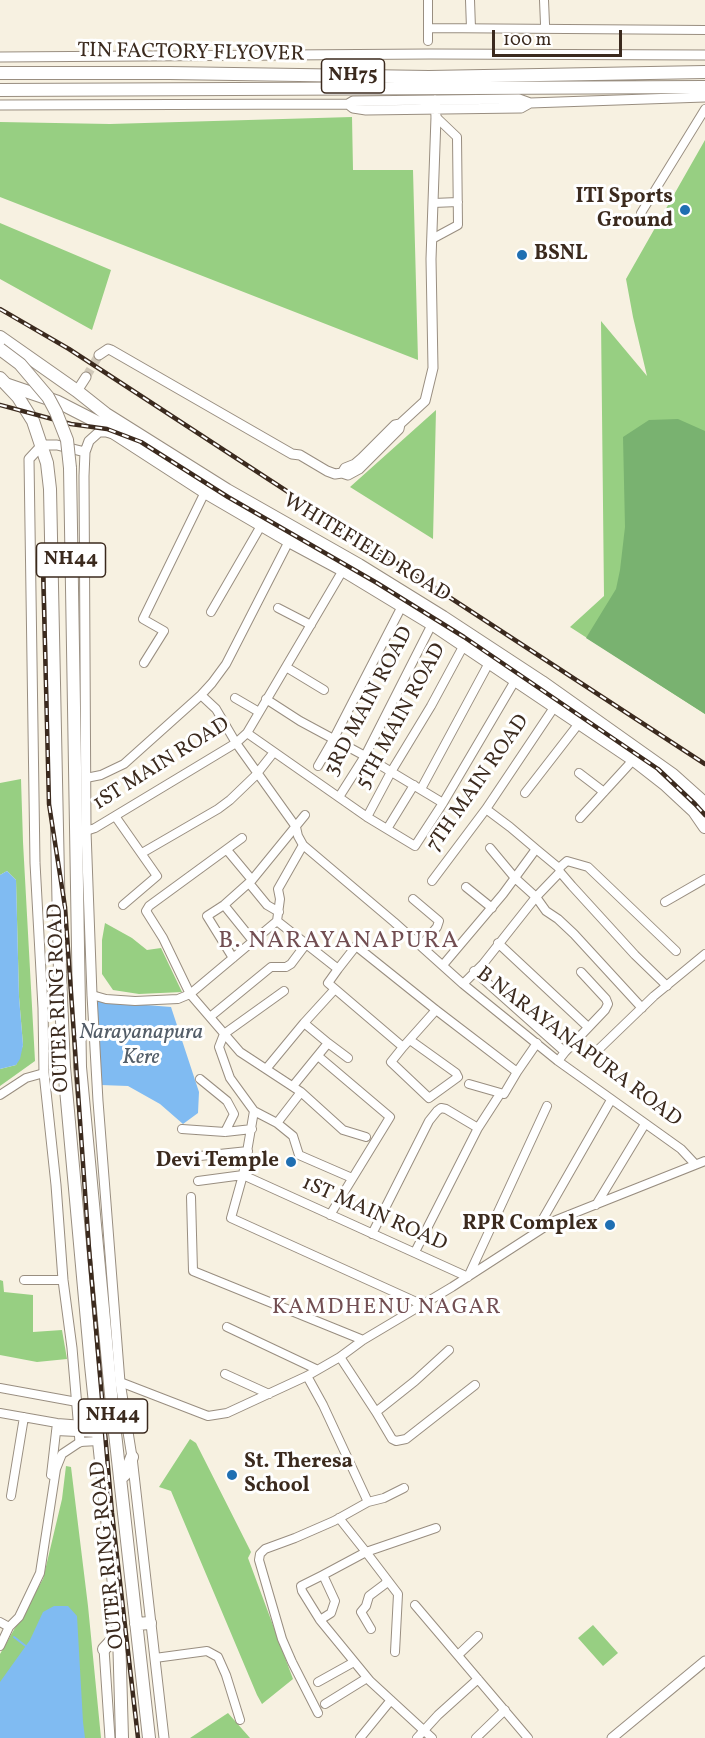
<!DOCTYPE html>
<html>
<head>
<meta charset="utf-8">
<style>
  body { margin:0 }
  #map { position:relative; width:705px; height:1738px; overflow:hidden; background:#f7f1e1; font-family:Vollkorn,serif }
  canvas { display:block }
  .scale { position:absolute; left:492px; top:30px; width:130px; height:27px; box-sizing:border-box; border:3px solid #3b2a1e; border-top:0; padding-left:8px; font-size:18px; line-height:21px; white-space:nowrap; color:#3b2a1e; -webkit-text-stroke:4px #fff; paint-order:stroke }
</style>
</head>
<body>
<div id="map">
<canvas width="705" height="1738"></canvas>
<div class="scale">100 m</div>
</div>
<script>
const g = document.querySelector('canvas').getContext('2d');
g.lineJoin = 'round';
function fill(path, color) { g.fillStyle = color; g.fill(path, 'evenodd'); }
const toPath = rows => new Path2D(rows.map(r => 'M' + r).join(''));
function trace(path, color, width, dash) { g.strokeStyle = color; g.lineWidth = width; g.lineCap = dash ? 'butt' : 'round'; g.setLineDash(dash || []); g.stroke(path); }
function write(font, color, halo, rows, align = 'center') {
  g.font = font + ' Vollkorn,serif'; g.lineWidth = 6; g.setLineDash([]); g.textBaseline = 'middle'; g.strokeStyle = halo; g.fillStyle = color; for (const [text, x, y, turn = 0] of rows) {
    g.save(); g.translate(x, y); g.rotate((+turn || 0) * Math.PI / 180); g.textAlign = isNaN(turn) ? turn : align; if (halo) g.strokeText(text, 0, 0); g.fillText(text, 0, 0); g.restore();
  }
}
const green = toPath([
  [352,117,353,170,413,170,418,360,0,197,0,122,110,124],
  [705,140,705,714,570,627,604,596,601,321,647,376,633,317,626,279],
  [0,223,111,270,92,330,0,279],
  [436,410,433,539,350,487],
  [21,779,23,842,35,1061,0,1086,0,1069,16,1065,23,1045,19,997,16,880,7,871,0,875,0,783],
  [105,923,132,938,147,950,161,948,182,992,139,994,113,990,102,974,102,940],
  [0,1280,3,1281,4,1292,33,1295,33,1332,62,1330,67,1359,37,1362,0,1355],
  [190,1439,196,1443,251,1552,248,1558,293,1679,262,1704,257,1695,171,1491,159,1487],
  [66,1466,71,1467,88,1606,101,1738,0,1738,0,1654,43,1579,62,1499],
  [593,1625,618,1653,603,1666,578,1638],
  [228,1713,250,1738,190,1738]
]);
const forest = toPath([
  [678,419,705,431,705,714,586,638,616,589,620,570,625,527,623,437,649,420]
]);
const water = toPath([
  [7,871,16,880,19,997,23,1045,20,1059,16,1065,0,1069,0,875],
  [97,1001,171,1007,199,1092,198,1113,183,1124,160,1104,128,1086,101,1085],
  [54,1606,68,1606,77,1616,83,1722,85,1738,0,1738,0,1682,30,1640,43,1612]
]);
const stream = toPath([
  [14,1637,27,1647]
]);
const tertiaryTunnel = toPath([
  [86,377,99,355]
]);
const minor = toPath([
  [470,0,471,28],
  [544,0,545,24],
  [428,28,705,30],
  [428,41,428,0],
  [433,203,458,202],
  [641,213,705,109],
  [432,239,458,225,457,137,436,117],
  [278,608,311,625],
  [211,612,262,524],
  [144,663,164,631,143,619,205,492],
  [286,667,324,690],
  [201,695,216,709,236,743,296,827,298,836,303,845,394,922,463,984,558,1061,681,1149,695,1164],
  [235,698,259,712],
  [266,699,300,721,365,756,443,803],
  [247,733,367,817,415,846,443,803,516,679],
  [318,766,333,740,402,606],
  [579,773,604,792],
  [86,778,101,775,124,764,201,695,212,683,226,664,289,541],
  [421,789,490,661],
  [525,793,580,722],
  [339,797,365,756,432,624],
  [115,816,157,876,123,905],
  [367,817,391,772,431,706,465,643],
  [580,818,635,758],
  [387,829,414,785],
  [86,831,95,828,236,743,247,733,343,570],
  [242,838,149,906,146,911,163,938,190,994,240,1052,301,1092,343,1130,366,1137],
  [490,848,515,878,536,897,546,911,558,919,574,934,642,1008],
  [536,849,559,868,560,872,572,886,635,955,667,986],
  [227,850,252,880],
  [142,853,218,809,230,800,255,776,274,752],
  [559,868,567,861,588,867,676,951],
  [432,881,486,809,555,706],
  [249,883,267,905,279,912],
  [466,887,492,908],
  [413,899,439,921,437,927,421,946],
  [665,902,705,879],
  [224,905,253,941],
  [277,921,338,969,356,946,436,1010,517,1072],
  [498,943,588,1027],
  [233,958,207,916,224,905,252,880,305,815],
  [443,965,503,894,536,849,510,827,486,809],
  [338,969,328,983,403,1047,436,1010],
  [474,971,565,1052,558,1061],
  [463,984,483,964,536,897,560,872],
  [284,991,224,1034,219,1047,230,1078,254,1111,243,1175,468,1277,547,1106],
  [92,995,106,999,135,1001,178,999,190,994,277,921,280,899,278,889,303,845],
  [210,1017,271,967,286,967,291,964,306,944],
  [304,1023,335,989],
  [328,1043,348,1058],
  [403,1047,391,1062,429,1098,458,1077,456,1073,410,1040],
  [599,1049,654,996,705,954],
  [565,1052,605,1010,608,1004,606,999,581,972],
  [318,1056,390,1117,330,1215],
  [266,1069,304,1023,328,1043,293,1086],
  [200,1079,227,1101,234,1114,225,1132],
  [469,1084,504,1094,517,1072,537,1043],
  [0,1095,26,1078,44,1073],
  [254,1111,277,1123,293,1136,299,1155,352,1178],
  [277,1123,301,1092],
  [182,1129,225,1132,252,1129],
  [200,1156,248,1151],
  [198,1181,243,1175,231,1218,423,1305],
  [191,1197,193,1271,363,1340],
  [596,1205,645,1124],
  [536,1231,611,1100],
  [372,1234,429,1121,437,1111,441,1108,446,1109,478,1128],
  [415,1252,478,1128,500,1094],
  [24,1280,63,1280],
  [227,1327,316,1369],
  [340,1357,376,1412,392,1439,396,1441,406,1439,475,1385],
  [225,1374,269,1394],
  [307,1376,323,1405,368,1502],
  [120,1382,208,1416,227,1413,307,1376,340,1357,363,1340,452,1287,554,1221,705,1161],
  [0,1388,77,1402],
  [376,1412,415,1381,449,1350],
  [0,1413,57,1423,97,1426],
  [56,1431,98,1433],
  [51,1475,57,1423],
  [11,1496,24,1417],
  [339,1518,366,1552,323,1575,335,1601,331,1613,320,1620,370,1681,432,1738],
  [415,1605,528,1738],
  [320,1620,302,1591,301,1586,323,1575],
  [0,1622,9,1627,19,1617,40,1573,56,1469,62,1454,80,1442,98,1441],
  [371,1629,361,1612,366,1606,369,1596,385,1584,387,1580],
  [0,1646,9,1627],
  [395,1652,398,1594,366,1552,436,1528],
  [458,1655,478,1636],
  [155,1658,207,1651,218,1657,226,1675,240,1720],
  [318,1682,354,1662],
  [325,1704,367,1678],
  [318,1713,292,1662,282,1639,259,1560,260,1554,265,1549,295,1538,334,1521,368,1502,384,1498,404,1488],
  [360,1738,391,1700],
  [417,1738,438,1715,478,1679],
  [476,1738,505,1710]
]);
const tertiary = toPath([
  [0,57,430,54,705,55],
  [348,104,353,108,366,110,521,108,530,103],
  [0,105,348,104,353,101,519,99,530,103,705,97],
  [99,355,108,349,111,350,292,454,300,455,327,471,335,474,342,473,348,475,359,469,399,429,400,424],
  [77,391,86,377],
  [113,434,106,432,99,432,89,441,85,452,84,476,86,831,92,995,98,1101,120,1382,132,1457,164,1738],
  [342,473,345,468,355,464,362,458,395,425,400,424,425,401,433,368,431,259,436,117,435,100],
  [80,1442,72,1348,63,1280,56,1185,44,1073,43,1008,35,863,29,459,42,445,57,445,85,452],
  [104,1649,110,1738],
  [612,1738,705,1661]
]);
const primary = toPath([
  [0,337,77,391,106,414,227,490,359,565,443,617,542,682,673,775,701,800,705,805],
  [8,385,58,402,97,422,205,492,289,541,343,570,432,624,634,760,666,785,694,811,705,827]
]);
const trunk = toPath([
  [0,73,169,73,429,77,705,72],
  [0,90,705,87],
  [0,378,18,397,33,421,47,463,50,489,60,974,64,1067,91,1365,119,1633,122,1738],
  [70,468,80,1067,113,1415,149,1738],
  [120,1479,126,1473,132,1457],
  [136,1624,150,1623],
  [104,1649,119,1633]
]);
const rail = toPath([
  [0,309,69,349,705,764],
  [0,405,71,424,107,429,141,442,228,497,377,583,464,637,658,769,695,804,705,815],
  [43,568,49,804,65,907,89,1249,112,1513,138,1738]
]);
const trunkBridge = toPath([
  [0,349,20,364,48,397,56,412,67,440,70,468]
]);
const markers = [
  [685,210,6,"#1f6fb2"],
  [522,255,6,"#1f6fb2"],
  [291,1162,6,"#1f6fb2"],
  [610,1225,6,"#1f6fb2"],
  [232,1475,6,"#1f6fb2"]
];
const shields = [
  [353,76,63],
  [71,560,69],
  [113,1416,69]
];
const shieldNames = [
  ["NH75",353,76],
  ["NH44",71,560],
  ["NH44",113,1416]
];
const streetNames = [
  ["TIN FACTORY FLYOVER",191,54,1],
  ["WHITEFIELD ROAD",366,549,31],
  ["3RD MAIN ROAD",370,702,-62],
  ["5TH MAIN ROAD",402,717,-61],
  ["1ST MAIN ROAD",162,765,-32],
  ["7TH MAIN ROAD",479,784,-55],
  ["OUTER RING ROAD",60,998,-92],
  ["B NARAYANAPURA ROAD",578,1048,37],
  ["1ST MAIN ROAD",374,1215,24],
  ["OUTER RING ROAD",109,1555,-96]
];
const poiNames = [
  ["ITI Sports",673,198],
  ["Ground",673,222],
  ["BSNL",534,255,"left"],
  ["Devi Temple",279,1162],
  ["RPR Complex",598,1225],
  ["St. Theresa",244,1463,"left"],
  ["School",244,1487,"left"]
];
const waterNames = [
  ["Narayanapura",141,1034],
  ["Kere",141,1059]
];
const neighbourhoodNames = [
  ["KAMDHENU NAGAR",387,1309]
];
const quarterNames = [
  ["B. NARAYANAPURA",339,943]
];
fill(green, '#97cf82');
fill(forest, '#79b270');
fill(water, '#80bbf2');
trace(stream, '#80bbf2', 2);
trace(tertiaryTunnel, '#d1c9ba', 9, [9, 4.5]);
trace(minor, '#998e80', 10);
trace(tertiary, '#998e80', 11);
trace(primary, '#998e80', 14);
trace(trunk, '#998e80', 14);
trace(minor, '#fff', 8);
trace(tertiary, '#fff', 9);
trace(primary, '#fff', 12);
trace(trunk, '#fff', 12);
trace(rail, '#3b2a1e', 4.5);
trace(rail, '#fff', 2, [7]);
trace(trunkBridge, '#998e80', 14, []);
trace(trunkBridge, '#fff', 12);
for (const [x, y, r, color] of markers) { const dot = new Path2D(); dot.arc(x, y, r, 0, 2 * Math.PI); g.fillStyle = color; g.fill(dot); trace(dot, '#fff', 2); }
for (const [x, y, w] of shields) { const box = new Path2D(); box.roundRect(x - w / 2, y - 17, w, 34, 4.5); g.fillStyle = '#fff'; g.fill(box); trace(box, '#3b2a1e', 1.5); }
write('bold 20px', '#3b2a1e', null, shieldNames);
write('21px', '#3b2a1e', '#fff', streetNames);
write('bold 21px', '#3b2a1e', '#fff', poiNames, 'right');
write('italic 22px', '#535d68', '#fff', waterNames);
g.letterSpacing = '1.5px';
write('22px', '#724e52', '#fff', neighbourhoodNames);
g.letterSpacing = '0px';
g.letterSpacing = '1.5px';
write('24px', '#724e52', '#fff', quarterNames);
g.letterSpacing = '0px';
</script>
</body>
</html>
